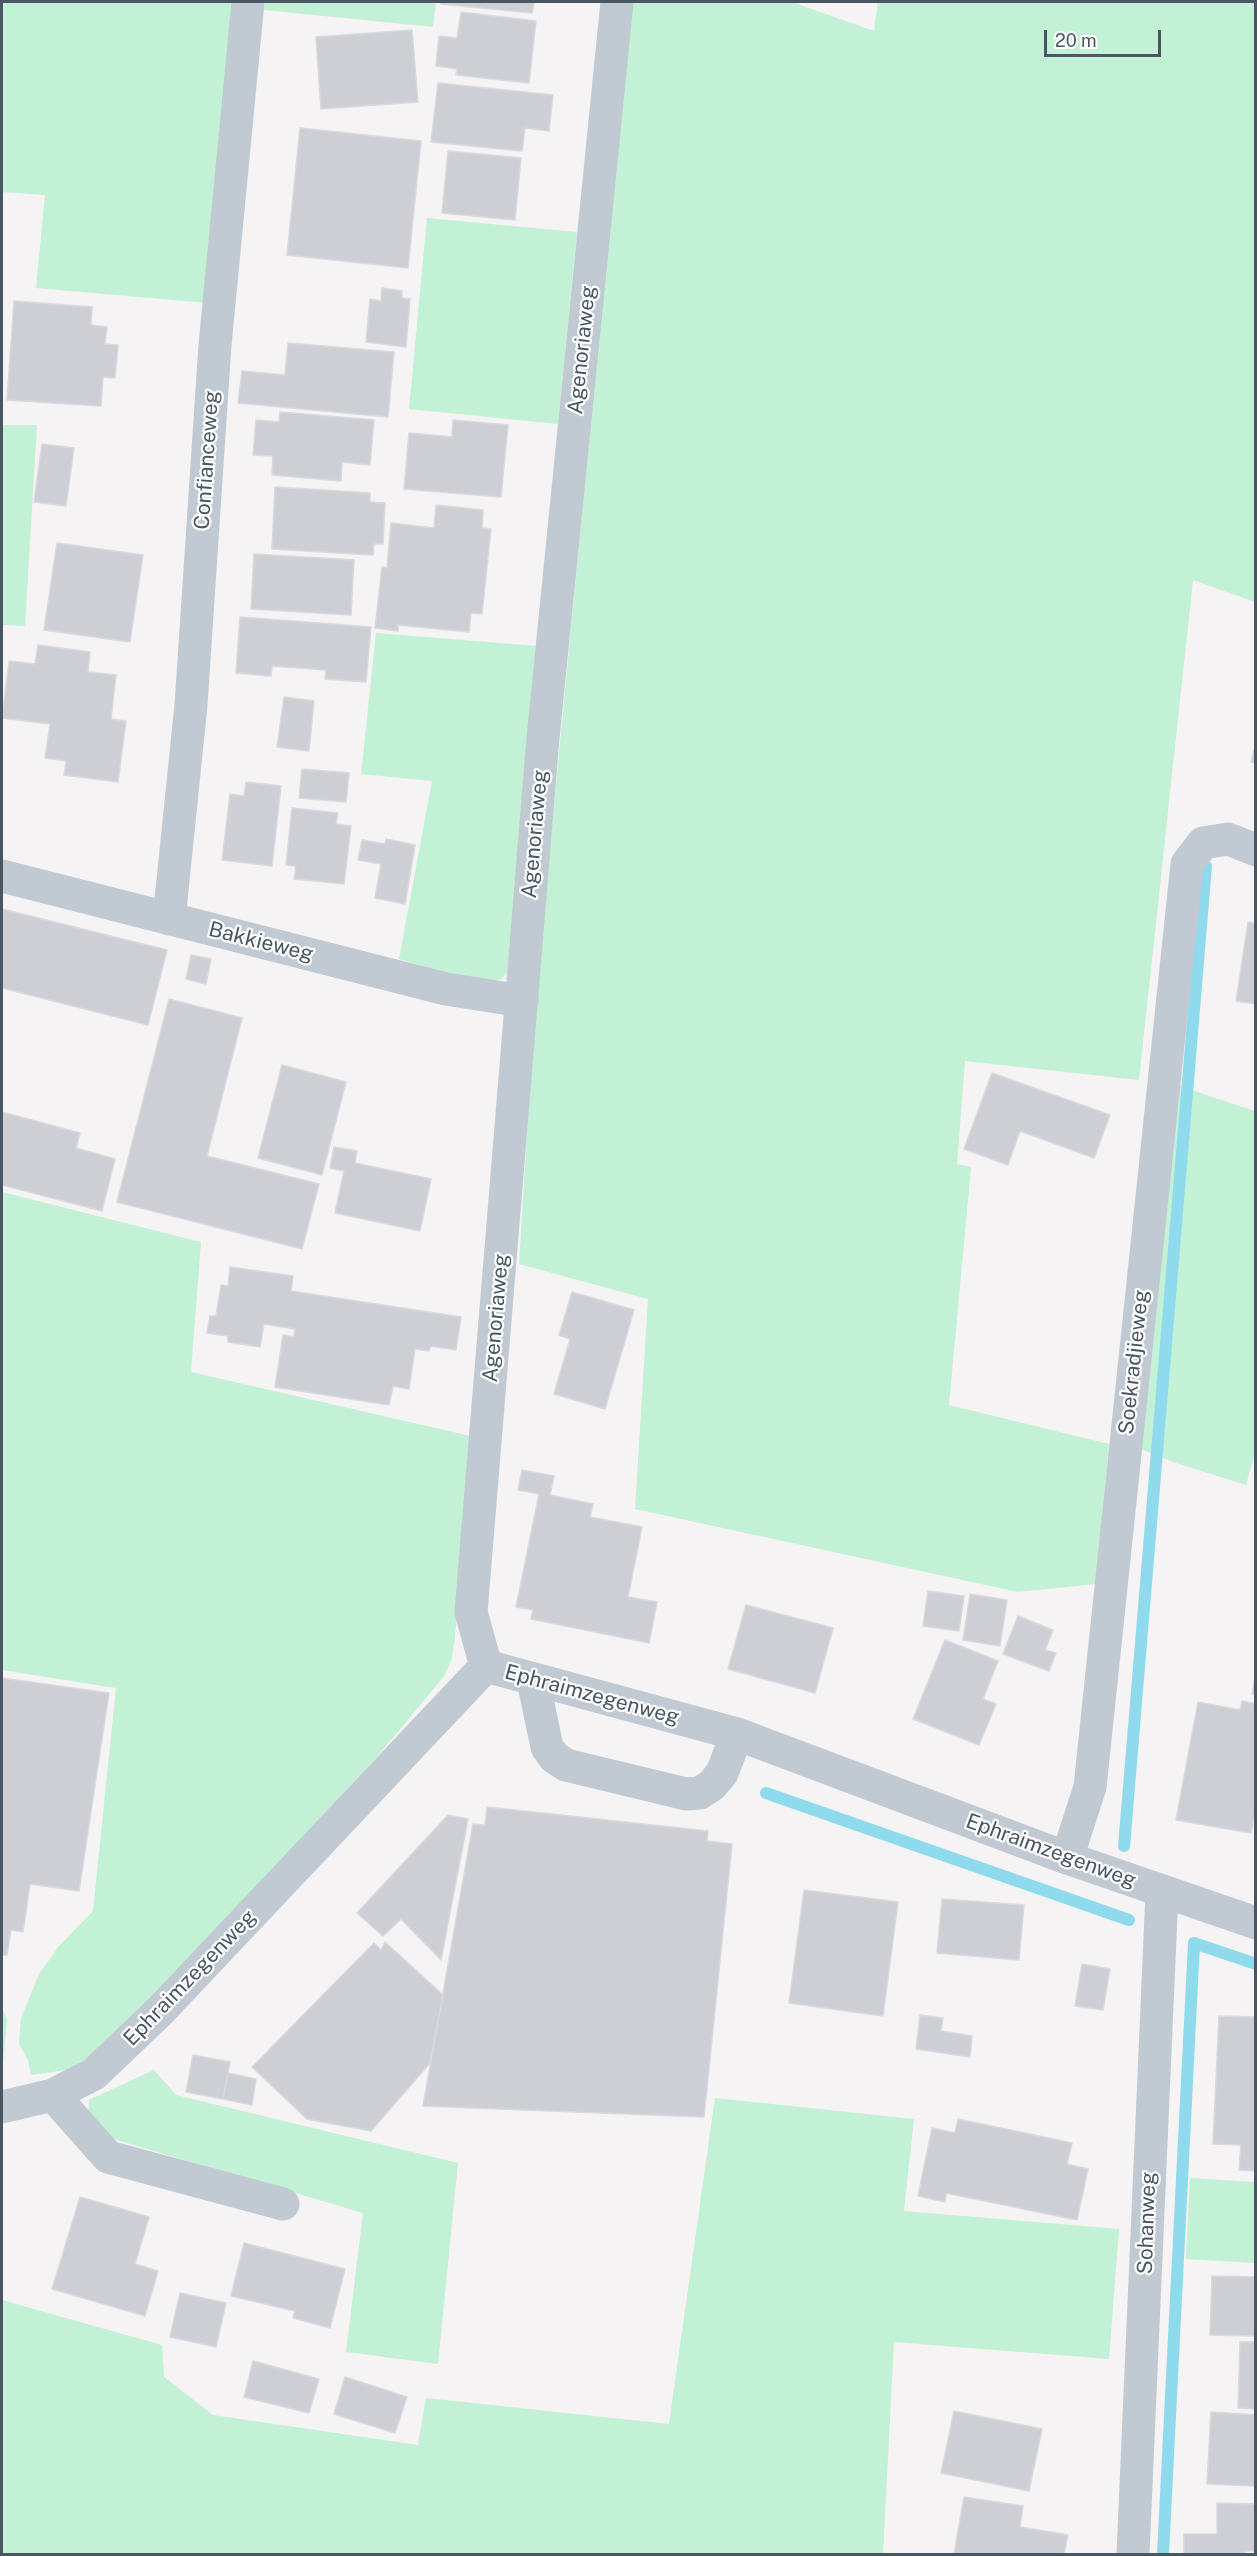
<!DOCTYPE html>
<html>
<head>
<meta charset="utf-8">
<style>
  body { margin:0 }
  #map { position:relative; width:1257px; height:2556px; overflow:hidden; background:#f5f3f3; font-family:"Public Sans",sans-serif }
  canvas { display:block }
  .frame { position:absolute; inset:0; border:3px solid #4a5661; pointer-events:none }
  .scale { position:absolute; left:1044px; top:30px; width:117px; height:27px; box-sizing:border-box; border:3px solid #4a5661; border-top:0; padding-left:8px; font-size:18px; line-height:21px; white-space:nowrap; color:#4a5661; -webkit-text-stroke:4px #fff; paint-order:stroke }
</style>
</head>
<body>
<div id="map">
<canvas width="1257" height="2556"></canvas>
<div class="frame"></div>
<div class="scale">20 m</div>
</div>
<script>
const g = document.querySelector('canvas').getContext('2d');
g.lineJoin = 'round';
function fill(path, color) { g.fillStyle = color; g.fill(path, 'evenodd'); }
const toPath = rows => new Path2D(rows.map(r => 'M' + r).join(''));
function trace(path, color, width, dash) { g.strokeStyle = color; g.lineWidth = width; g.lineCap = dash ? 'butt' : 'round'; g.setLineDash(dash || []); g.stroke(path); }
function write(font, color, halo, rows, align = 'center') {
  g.font = font + ' "Public Sans",sans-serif'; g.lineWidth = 4.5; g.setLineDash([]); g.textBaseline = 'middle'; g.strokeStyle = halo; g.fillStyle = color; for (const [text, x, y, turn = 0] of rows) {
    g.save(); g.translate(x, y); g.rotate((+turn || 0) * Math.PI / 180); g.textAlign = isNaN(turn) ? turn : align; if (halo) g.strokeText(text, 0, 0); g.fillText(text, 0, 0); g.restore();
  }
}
const green = toPath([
  [2,2,240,2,208,303,36,288,45,195,2,192],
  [265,2,436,2,433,27,264,10],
  [631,2,792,2,874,31,878,2,1255,2,1255,602,1193,580,1139,1080,965,1061,957,1164,971,1167,949,1405,1109,1444,1096,1584,1018,1592,635,1509,648,1299,519,1264,535,1003],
  [427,218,577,232,558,424,409,409],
  [2,425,37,425,25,626,2,625],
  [376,633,536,646,507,973,500,980,486,982,473,981,399,959,432,781,361,774],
  [1167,1082,1255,1111,1255,1452,1246,1485,1176,1463,1133,1446],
  [2,1192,201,1242,191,1372,475,1437,455,1636,452,1658,445,1675,376,1758,135,2016,98,2052,67,2070,31,2075,28,2060,19,2044,21,2018,39,1974,59,1946,93,1911,116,1688,2,1670],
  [2,2008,7,2019,2,2075],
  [154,2070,176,2095,458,2163,438,2364,346,2352,363,2213,100,2135,88,2117,89,2100],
  [715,2098,914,2119,904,2211,1119,2229,1109,2359,894,2342,883,2554,2,2554,2,2300,162,2345,164,2377,213,2415,418,2445,426,2398,669,2424],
  [1190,2178,1255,2182,1255,2263,1186,2259]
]);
const stream = toPath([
  [766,1793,1129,1920],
  [1124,1846,1206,866],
  [1163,2554,1194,1943,1256,1964]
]);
const building = toPath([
  [442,2,534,2,532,13,441,4,442,2],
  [461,12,536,21,529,83,456,75,457,69,436,66,439,36,457,38,461,12],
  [412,30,418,102,321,109,316,37,412,30],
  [438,83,553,95,549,131,525,128,522,151,431,142,438,83],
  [300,128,421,141,408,268,287,255,300,128],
  [448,151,521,158,515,220,442,213,448,151],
  [382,288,402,291,402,298,410,299,406,347,366,342,370,299,381,301,382,288],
  [14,301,92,307,91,325,107,327,105,344,118,345,115,378,103,377,101,406,7,400,14,301],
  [288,343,394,352,388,417,238,403,242,371,285,375,288,343],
  [280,412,374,420,370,465,342,462,341,481,272,475,273,456,253,455,256,420,279,422,280,412],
  [453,420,508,425,501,497,404,489,409,433,452,437,453,420],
  [42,444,74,448,66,506,34,502,42,444],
  [275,487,370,493,370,502,385,503,383,544,374,544,373,555,272,549,275,487],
  [436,505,483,510,482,528,491,529,482,614,471,613,469,632,398,625,398,631,375,628,382,567,387,568,391,523,434,528,436,505],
  [57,543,143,555,130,642,44,630,57,543],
  [254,554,354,560,351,615,251,609,254,554],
  [240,617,371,627,366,682,325,679,326,670,272,666,271,676,236,673,240,617],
  [38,645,90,652,88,672,116,675,111,719,126,721,118,782,64,775,66,761,45,758,50,724,2,718,9,661,35,664,38,645],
  [284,697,314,701,309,751,277,747,284,697],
  [1256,744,1256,763,1251,762,1256,744],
  [302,769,349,773,346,802,299,798,302,769],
  [246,782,281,786,272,866,222,860,230,794,244,796,246,782],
  [292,808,338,813,336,824,351,826,344,884,294,879,296,866,286,865,292,808],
  [386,839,415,845,405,904,375,898,381,864,358,860,362,840,385,844,386,839],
  [2,909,167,950,148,1025,2,988,2,909],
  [1248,922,1256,924,1256,1004,1236,1001,1248,922],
  [191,955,211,959,206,984,186,979,191,955],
  [169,999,242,1018,207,1156,319,1184,302,1249,117,1202,169,999],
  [282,1065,346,1082,322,1175,258,1158,282,1065],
  [992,1073,1110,1115,1094,1158,1020,1131,1008,1165,964,1149,992,1073],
  [2,1112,80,1133,76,1148,115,1159,102,1211,2,1185,2,1112],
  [334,1147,357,1151,355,1163,431,1179,420,1231,335,1213,344,1171,330,1168,334,1147],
  [230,1267,293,1276,291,1291,461,1317,456,1350,431,1346,429,1351,415,1349,409,1389,393,1386,389,1405,275,1387,283,1335,294,1337,295,1329,264,1324,260,1347,228,1342,228,1336,207,1333,210,1316,216,1316,221,1285,228,1286,230,1267],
  [572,1292,634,1310,605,1409,554,1394,570,1339,559,1335,572,1292],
  [522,1470,554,1476,550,1495,593,1504,590,1517,642,1527,628,1597,657,1602,649,1643,531,1619,533,1610,516,1607,539,1494,518,1490,522,1470],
  [928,1591,964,1596,959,1631,923,1626,928,1591],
  [970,1594,1007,1600,1000,1646,963,1640,970,1594],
  [746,1605,833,1628,815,1693,728,1669,746,1605],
  [1018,1616,1053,1630,1045,1650,1056,1653,1049,1671,1003,1654,1018,1616],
  [945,1640,998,1661,983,1699,996,1704,979,1745,913,1719,945,1640],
  [1256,1673,1256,1695,1252,1694,1256,1673],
  [2,1678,109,1693,79,1891,30,1884,23,1932,11,1930,7,1955,2,1955,2,1678],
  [1242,1701,1256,1704,1256,1807,1251,1833,1176,1820,1198,1702,1240,1710,1242,1701],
  [487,1807,708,1831,707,1841,732,1844,704,2117,423,2106,473,1824,485,1825,487,1807],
  [448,1815,468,1819,441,1960,401,1919,383,1936,357,1913,448,1815],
  [804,1890,898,1902,883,2016,789,2003,804,1890],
  [942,1899,1024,1905,1019,1960,937,1953,942,1899],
  [385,1942,443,1995,430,2063,371,2131,307,2119,252,2067,374,1943,381,1950,385,1942],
  [1082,1964,1110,1969,1103,2010,1075,2006,1082,1964],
  [920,2015,943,2018,941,2031,972,2036,970,2057,916,2049,920,2015],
  [1219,2016,1256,2017,1256,2171,1239,2170,1241,2145,1213,2144,1219,2016],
  [193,2055,230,2062,223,2099,186,2092,193,2055],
  [228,2073,256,2079,252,2105,223,2099,228,2073],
  [958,2119,1072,2143,1067,2164,1088,2169,1077,2220,946,2193,945,2202,918,2196,932,2128,955,2133,958,2119],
  [80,2197,149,2217,135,2264,158,2271,145,2316,52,2289,80,2197],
  [244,2243,345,2269,330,2328,293,2318,295,2311,231,2296,244,2243],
  [1212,2276,1256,2277,1256,2336,1210,2335,1212,2276],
  [180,2293,226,2303,216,2347,170,2337,180,2293],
  [1240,2342,1256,2342,1256,2409,1238,2408,1240,2342],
  [253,2361,319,2379,309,2413,244,2397,253,2361],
  [345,2377,407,2397,395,2433,334,2414,345,2377],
  [954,2411,1042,2429,1029,2491,941,2473,954,2411],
  [1211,2412,1256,2415,1256,2486,1207,2484,1211,2412],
  [964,2497,1023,2506,1020,2527,1068,2535,1064,2554,954,2554,964,2497],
  [1217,2503,1256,2504,1256,2551,1245,2551,1245,2554,1184,2554,1184,2534,1217,2534,1217,2503]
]);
const minor = toPath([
  [2,876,446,989,522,1001],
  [169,919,191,705,215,345,248,2],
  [486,1666,471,1612,543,738,617,2],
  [533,1680,547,1747,554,1757,566,1765,686,1794,700,1793,712,1785,722,1773,737,1734],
  [1067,1858,1090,1787,1187,864,1203,843,1228,839,1256,850],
  [53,2095,108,2157,283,2204],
  [2,2107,53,2095,94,2074,161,2010,486,1666,737,1734,1067,1858,1256,1923],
  [1133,2554,1162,1892]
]);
const streetNames = [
  ["Agenoriaweg",582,350,-84],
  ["Confianceweg",207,460,-86],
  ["Agenoriaweg",535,834,-85],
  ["Bakkieweg",261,942,14],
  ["Agenoriaweg",496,1318,-85],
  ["Soekradjieweg",1134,1362,-84],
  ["Ephraimzegenweg",592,1695,15],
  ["Ephraimzegenweg",1051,1851,20],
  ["Ephraimzegenweg",190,1978,-46],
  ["Sohanweg",1147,2223,-88]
];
fill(green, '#c3f1d5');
trace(stream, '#90daee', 12);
fill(building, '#cdcfd5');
trace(building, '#d7d9de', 1.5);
trace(minor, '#c1cad2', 33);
write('21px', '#4a5661', '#fff', streetNames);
</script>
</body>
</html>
